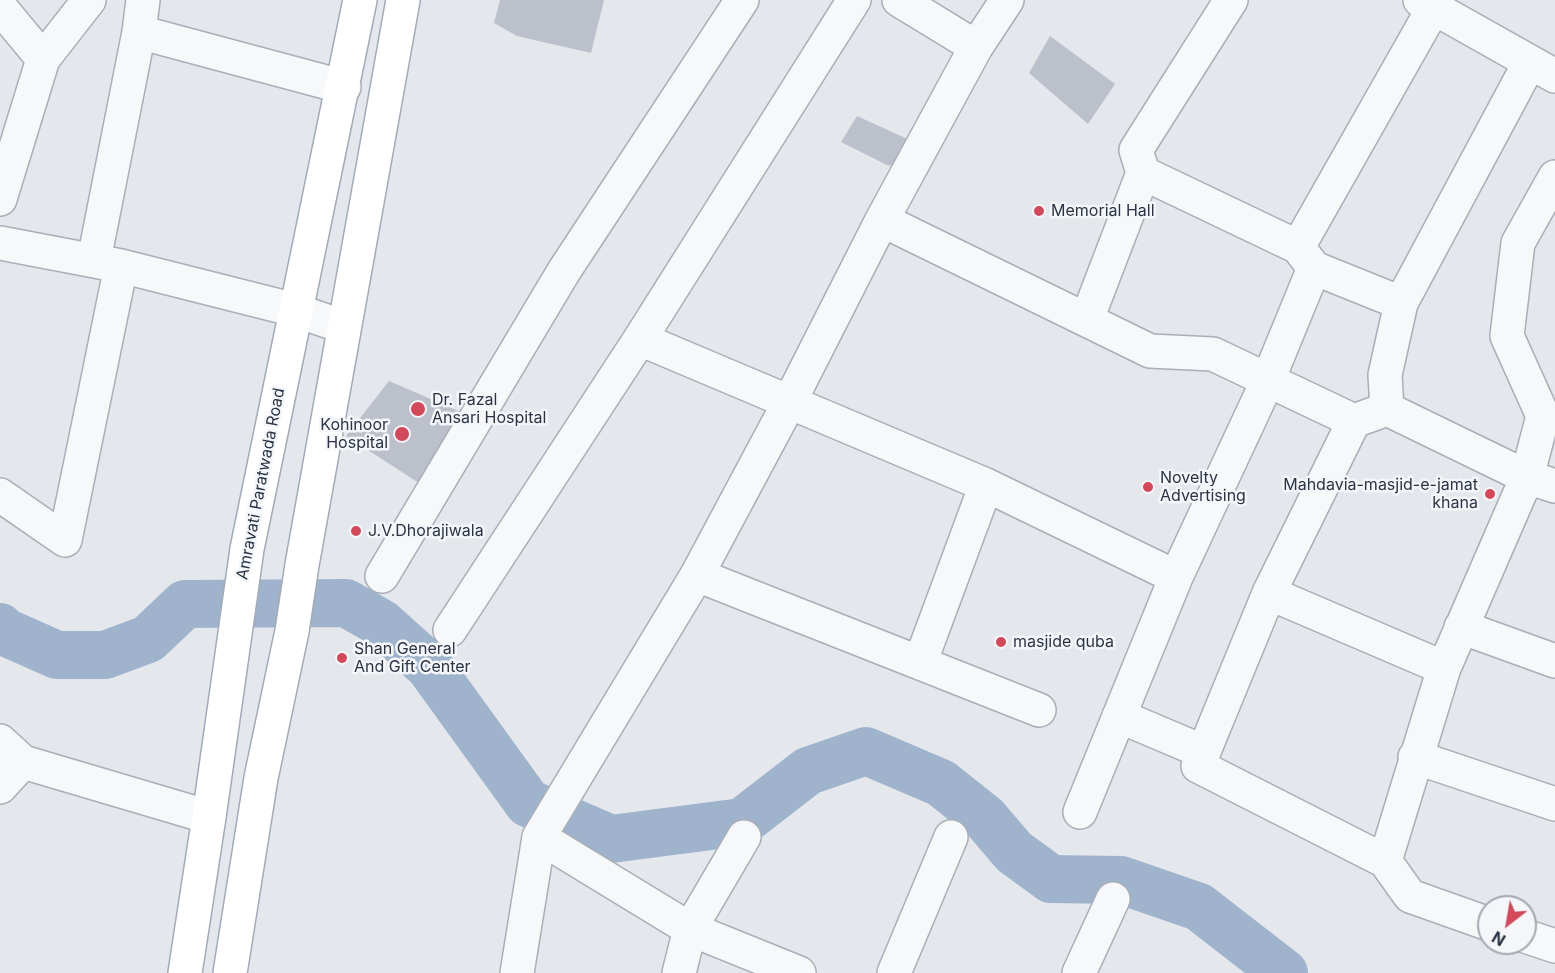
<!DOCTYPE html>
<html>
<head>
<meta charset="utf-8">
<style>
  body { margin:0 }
  #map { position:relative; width:1555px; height:973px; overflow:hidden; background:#e4e7ec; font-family:Inter,sans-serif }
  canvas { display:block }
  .north { position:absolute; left:1477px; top:895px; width:60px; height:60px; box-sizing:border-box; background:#f4f6f9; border:2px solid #a4a8b1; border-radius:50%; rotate:211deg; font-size:16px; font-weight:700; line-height:24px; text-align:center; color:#2b3445 }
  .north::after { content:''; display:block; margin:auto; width:21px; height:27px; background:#d1495b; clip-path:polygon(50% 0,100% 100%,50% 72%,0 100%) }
</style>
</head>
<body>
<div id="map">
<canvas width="1555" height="973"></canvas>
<div class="north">N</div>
</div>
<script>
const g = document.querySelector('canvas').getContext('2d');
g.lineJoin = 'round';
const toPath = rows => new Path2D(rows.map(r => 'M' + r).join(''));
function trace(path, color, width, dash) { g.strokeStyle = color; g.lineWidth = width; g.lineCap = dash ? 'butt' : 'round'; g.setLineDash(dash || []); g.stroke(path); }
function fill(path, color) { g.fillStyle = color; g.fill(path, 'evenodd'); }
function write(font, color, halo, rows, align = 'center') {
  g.font = font + ' Inter,sans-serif'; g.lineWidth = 5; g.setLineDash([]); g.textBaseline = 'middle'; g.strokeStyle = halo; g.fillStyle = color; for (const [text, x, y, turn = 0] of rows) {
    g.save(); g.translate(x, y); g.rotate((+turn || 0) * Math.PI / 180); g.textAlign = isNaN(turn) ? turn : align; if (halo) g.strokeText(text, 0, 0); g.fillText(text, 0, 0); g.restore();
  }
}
const river = toPath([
  [0,627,5,632,57,655,105,655,148,639,185,604,346,603,381,623,429,666,528,803,611,839,742,822,808,771,866,751,941,783,985,818,1014,852,1051,879,1121,880,1199,907,1284,973]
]);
const building = toPath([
  [500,0,604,0,591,53,517,36,494,23],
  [1050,36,1115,84,1088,124,1029,73],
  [857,116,912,141,904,168,887,165,841,142],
  [389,381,463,413,419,483,346,436]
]);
const minor = toPath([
  [143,0,139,32,344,87],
  [899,0,976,47],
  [1420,0,1555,76],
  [0,7,43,59],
  [1143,173,1298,247],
  [0,199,43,59,89,0],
  [882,220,1150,351,1213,354,1354,421,1387,409,1527,477,1555,486],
  [0,243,121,266,295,310,344,327],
  [94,260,139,32],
  [1314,268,1401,303],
  [1087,319,1143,173,1136,150,1231,0],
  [640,339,986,485,1176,577],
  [1387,409,1385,375,1401,303,1530,62],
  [1354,421,1269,593,1198,766,1385,861,1410,896,1489,924],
  [0,495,65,540,121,266],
  [697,575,920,663,986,485],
  [382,576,564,271,742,0],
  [1269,593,1444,668],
  [1461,627,1555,661],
  [450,630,640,339,854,0],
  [920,663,1039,710],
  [1119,716,1204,752],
  [0,741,23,762,209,817],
  [1415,757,1555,804],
  [0,787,23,762],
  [1080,812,1176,577,1268,380,1314,268,1298,247,1438,0],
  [539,837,690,929,799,973],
  [1385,861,1444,668,1527,477,1543,416,1507,336,1518,243,1555,177],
  [1525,936,1555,946],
  [517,973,539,837,697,575,790,401,882,220,976,47,1007,0],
  [679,973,690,929,744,837],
  [894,973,951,837],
  [1079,973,1113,899]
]);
const major = toPath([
  [185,973,209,817,247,549,360,0],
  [230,973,261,778,292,631,302,565,403,0]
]);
const markers = [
  [1039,211,6,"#d1495b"],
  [418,409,8,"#d1495b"],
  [402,434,8,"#d1495b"],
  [1148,487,6,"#d1495b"],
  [1490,494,6,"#d1495b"],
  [356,531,6,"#d1495b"],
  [1001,642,6,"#d1495b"],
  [342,658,6,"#d1495b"]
];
const poiNames = [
  ["Memorial Hall",1051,211],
  ["Dr. Fazal",432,400],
  ["Ansari Hospital",432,418],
  ["Kohinoor",388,425,"right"],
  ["Hospital",388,443,"right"],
  ["Novelty",1160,478],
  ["Advertising",1160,496],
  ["Mahdavia-masjid-e-jamat",1478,485,"right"],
  ["khana",1478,503,"right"],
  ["J.V.Dhorajiwala",368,531],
  ["masjide quba",1013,642],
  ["Shan General",354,649],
  ["And Gift Center",354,667]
];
const streetNames = [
  ["Amravati Paratwada Road",261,484,-79]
];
trace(river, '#9fb4cc', 48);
fill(building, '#bbc0ca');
trace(minor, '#a9aeb7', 36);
trace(major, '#a3abb8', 36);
trace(minor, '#f7f8fa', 33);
trace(major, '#fff', 33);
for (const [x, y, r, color] of markers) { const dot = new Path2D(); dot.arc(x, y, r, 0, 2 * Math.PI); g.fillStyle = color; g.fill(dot); trace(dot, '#f4f6f9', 2); }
write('16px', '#2b3445', '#f4f6f9', poiNames, 'left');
write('16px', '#2b3445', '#f4f6f9', streetNames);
</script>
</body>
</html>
